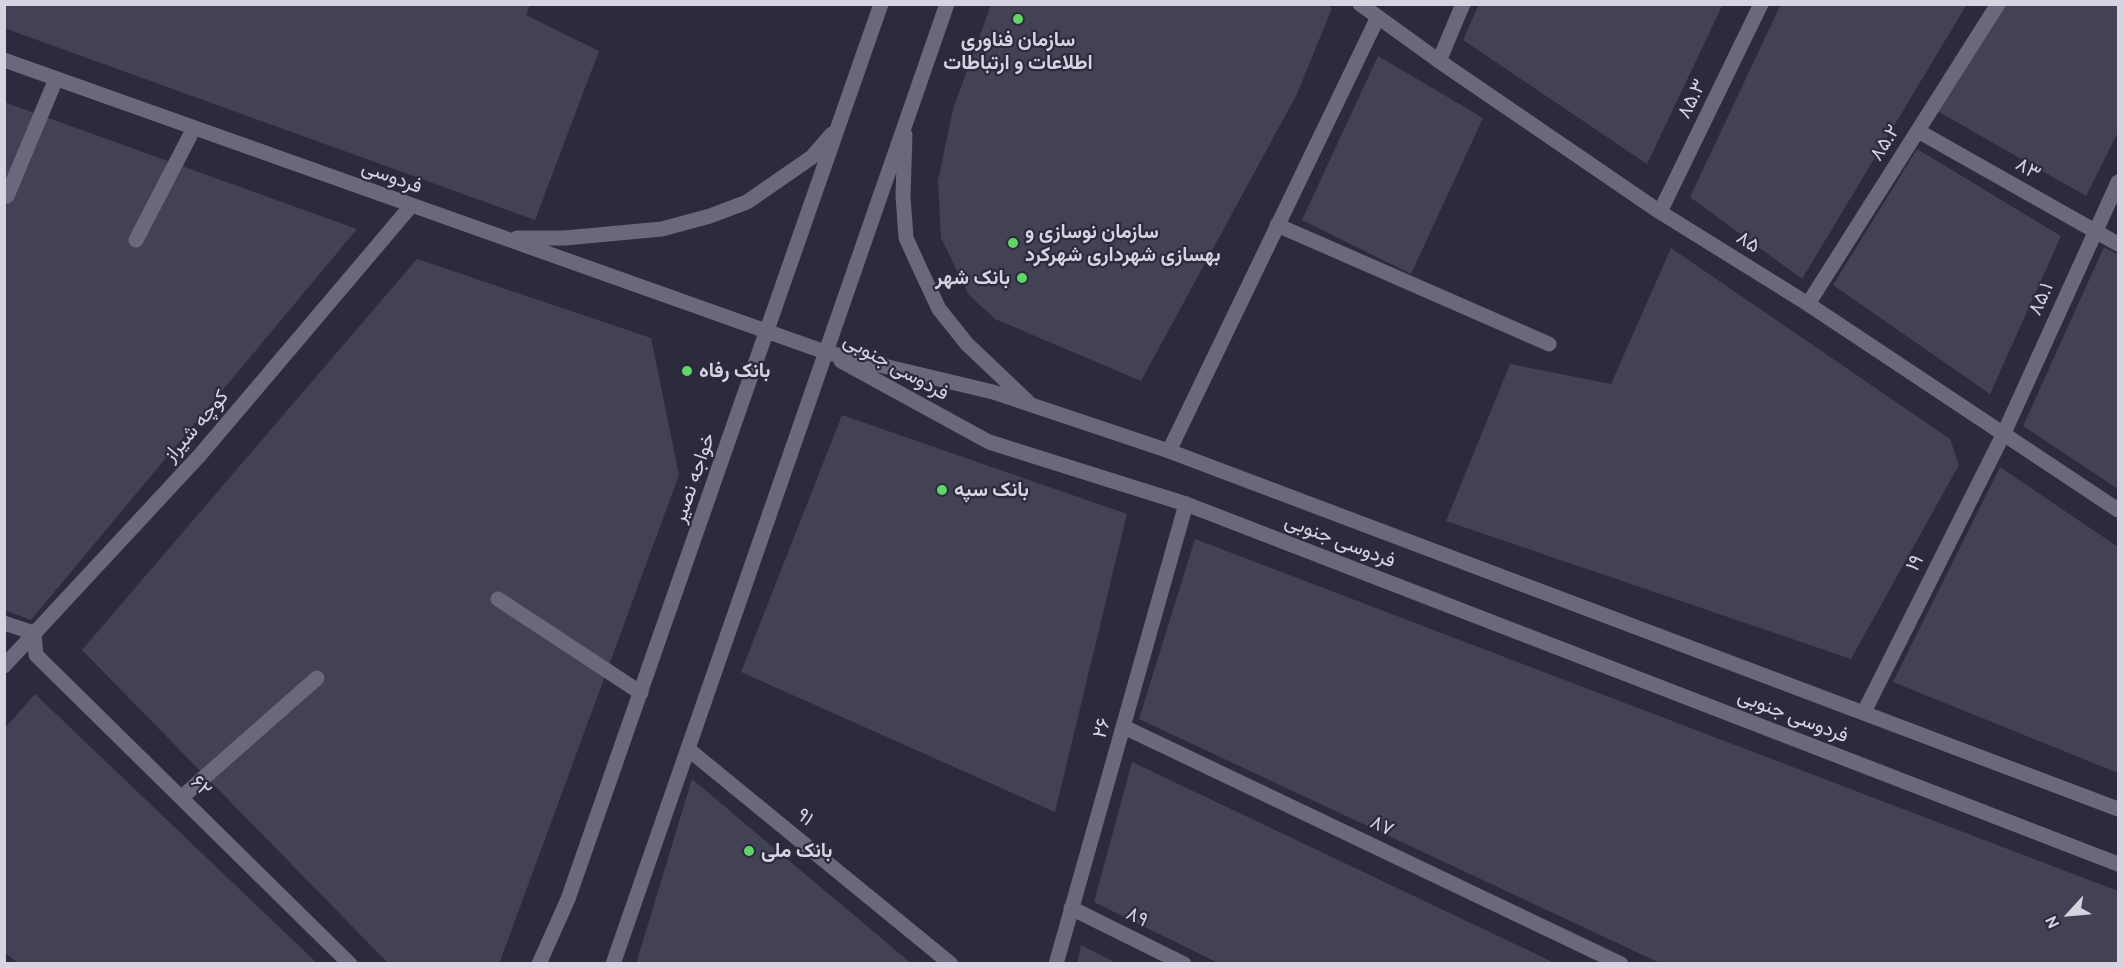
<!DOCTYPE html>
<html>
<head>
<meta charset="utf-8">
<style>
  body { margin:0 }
  #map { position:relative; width:2123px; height:968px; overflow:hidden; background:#2c2a3d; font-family:Cabin,sans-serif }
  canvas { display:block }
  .frame { position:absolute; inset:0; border:6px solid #d5d5e1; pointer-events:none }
  .north { position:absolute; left:2039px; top:884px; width:60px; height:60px; -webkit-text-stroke:4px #2c2a3d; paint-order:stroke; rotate:244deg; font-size:16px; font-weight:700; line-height:24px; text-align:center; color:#d5d5e1 }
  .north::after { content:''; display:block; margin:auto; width:21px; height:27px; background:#d5d5e1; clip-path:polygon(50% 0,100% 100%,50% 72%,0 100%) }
</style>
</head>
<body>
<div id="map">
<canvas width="2123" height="968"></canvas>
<div class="frame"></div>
<div class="north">N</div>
</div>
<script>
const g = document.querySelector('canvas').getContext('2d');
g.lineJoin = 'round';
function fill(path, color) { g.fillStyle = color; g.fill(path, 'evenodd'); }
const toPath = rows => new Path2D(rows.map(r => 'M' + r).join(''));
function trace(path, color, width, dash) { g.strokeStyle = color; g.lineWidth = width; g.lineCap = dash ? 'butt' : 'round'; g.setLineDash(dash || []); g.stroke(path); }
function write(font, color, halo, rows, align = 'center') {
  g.font = font + ' Cabin,Vazirmatn,sans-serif'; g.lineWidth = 4.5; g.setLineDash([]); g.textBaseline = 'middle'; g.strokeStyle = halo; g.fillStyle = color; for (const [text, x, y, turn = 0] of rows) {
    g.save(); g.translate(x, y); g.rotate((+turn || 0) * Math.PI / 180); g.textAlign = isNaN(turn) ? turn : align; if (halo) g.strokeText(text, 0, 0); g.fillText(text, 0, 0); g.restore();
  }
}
const building = toPath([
  [4,4,530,4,526,15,599,51,535,220,4,28],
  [1479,4,1723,4,1647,164,1463,40],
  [1781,4,1967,4,1802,279,1690,197],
  [2004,4,2118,4,2118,132,2086,196,1932,108],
  [991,5,1328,5,1332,8,1297,94,1141,381,995,319,969,295,941,238,938,181,953,109],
  [1378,56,1483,118,1411,274,1302,220],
  [4,102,357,229,31,620,4,610],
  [1917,149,2061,236,1990,394,1833,285],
  [2104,247,2118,255,2118,489,2023,426],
  [1671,248,1950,439,1959,465,1851,659,1446,521,1510,364,1611,384],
  [417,259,651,338,679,475,499,964,389,964,82,650],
  [842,415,1127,514,1055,812,741,672],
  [2000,467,2118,547,2118,773,1893,682],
  [1195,539,2118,891,2118,964,1662,964,1139,719],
  [35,694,318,964,19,964,4,952,4,729],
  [1132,762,1557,964,1220,964,1094,902],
  [692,779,912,964,636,964],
  [1081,945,1118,964,1077,964]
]);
const lane = toPath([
  [7,196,56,79],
  [136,240,194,128],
  [498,599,641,693],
  [182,797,317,678]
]);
const street = toPath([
  [1360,4,1439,61,1660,212,1808,304,2118,510],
  [1439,61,1463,4],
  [1918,131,2118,244],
  [1660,212,1761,4],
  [1277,225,1549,344],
  [1808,304,1998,4],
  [1169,451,1378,17],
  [4,623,34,633,36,655,350,964],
  [4,666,200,455,411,206],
  [1864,712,2004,433,2118,182],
  [1124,727,1621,964],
  [688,749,951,964],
  [1071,908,1184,964],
  [1056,964,1186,504]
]);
const secondary = toPath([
  [4,60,825,352,993,392,1169,451,2118,809],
  [905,135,903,196,906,238,922,273,939,309,967,344,1027,401],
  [517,238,565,238,662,229,710,216,747,202,812,157,832,134],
  [841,361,989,442,1186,504,2118,864],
  [539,964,568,899,881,4],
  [613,964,947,4]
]);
const markers = [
  [1018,19,6,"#61d46a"],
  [1013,243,6,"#61d46a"],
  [1022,278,6,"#61d46a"],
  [687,371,6,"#61d46a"],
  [942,490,6,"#61d46a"],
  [749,851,6,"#61d46a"]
];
const poiNames = [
  ["سازمان فناوری",1018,40,"center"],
  ["اطلاعات و ارتباطات",1018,63,"center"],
  ["سازمان نوسازی و",1025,232],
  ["بهسازی شهرداری شهرکرد",1025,255],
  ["بانک شهر",1010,278,"right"],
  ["بانک رفاه",699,371],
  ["بانک سپه",954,490],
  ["بانک ملی",761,851]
];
const streetNames = [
  ["۸۵.۳",1692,99,-64],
  ["۸۵.۲",1885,143,-58],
  ["۸۳",2028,169,30],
  ["فردوسی",392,177,20],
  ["۸۵",1748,242,32],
  ["۸۵.۱",2041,299,-66],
  ["فردوسی جنوبی",896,367,29],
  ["کوچه شیراز",196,426,-49],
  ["خواجه نصیر",694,478,-71],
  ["فردوسی جنوبی",1340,541,21],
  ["۱۹",1915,563,-63],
  ["فردوسی جنوبی",1793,716,21],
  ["۲۶",1102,728,-74],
  ["۶۲",201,786,45],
  ["۹۱",805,817,39],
  ["۸۷",1382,826,25],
  ["۸۹",1137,917,26]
];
fill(building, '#434255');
trace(lane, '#69687d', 15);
trace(street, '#69687d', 15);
trace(secondary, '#69687d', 15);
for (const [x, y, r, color] of markers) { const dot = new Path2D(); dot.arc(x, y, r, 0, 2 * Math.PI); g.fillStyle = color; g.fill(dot); trace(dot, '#2c2a3d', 2); }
write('bold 20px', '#d5d5e1', '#2c2a3d', poiNames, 'left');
write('20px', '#d5d5e1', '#2c2a3d', streetNames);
</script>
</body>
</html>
